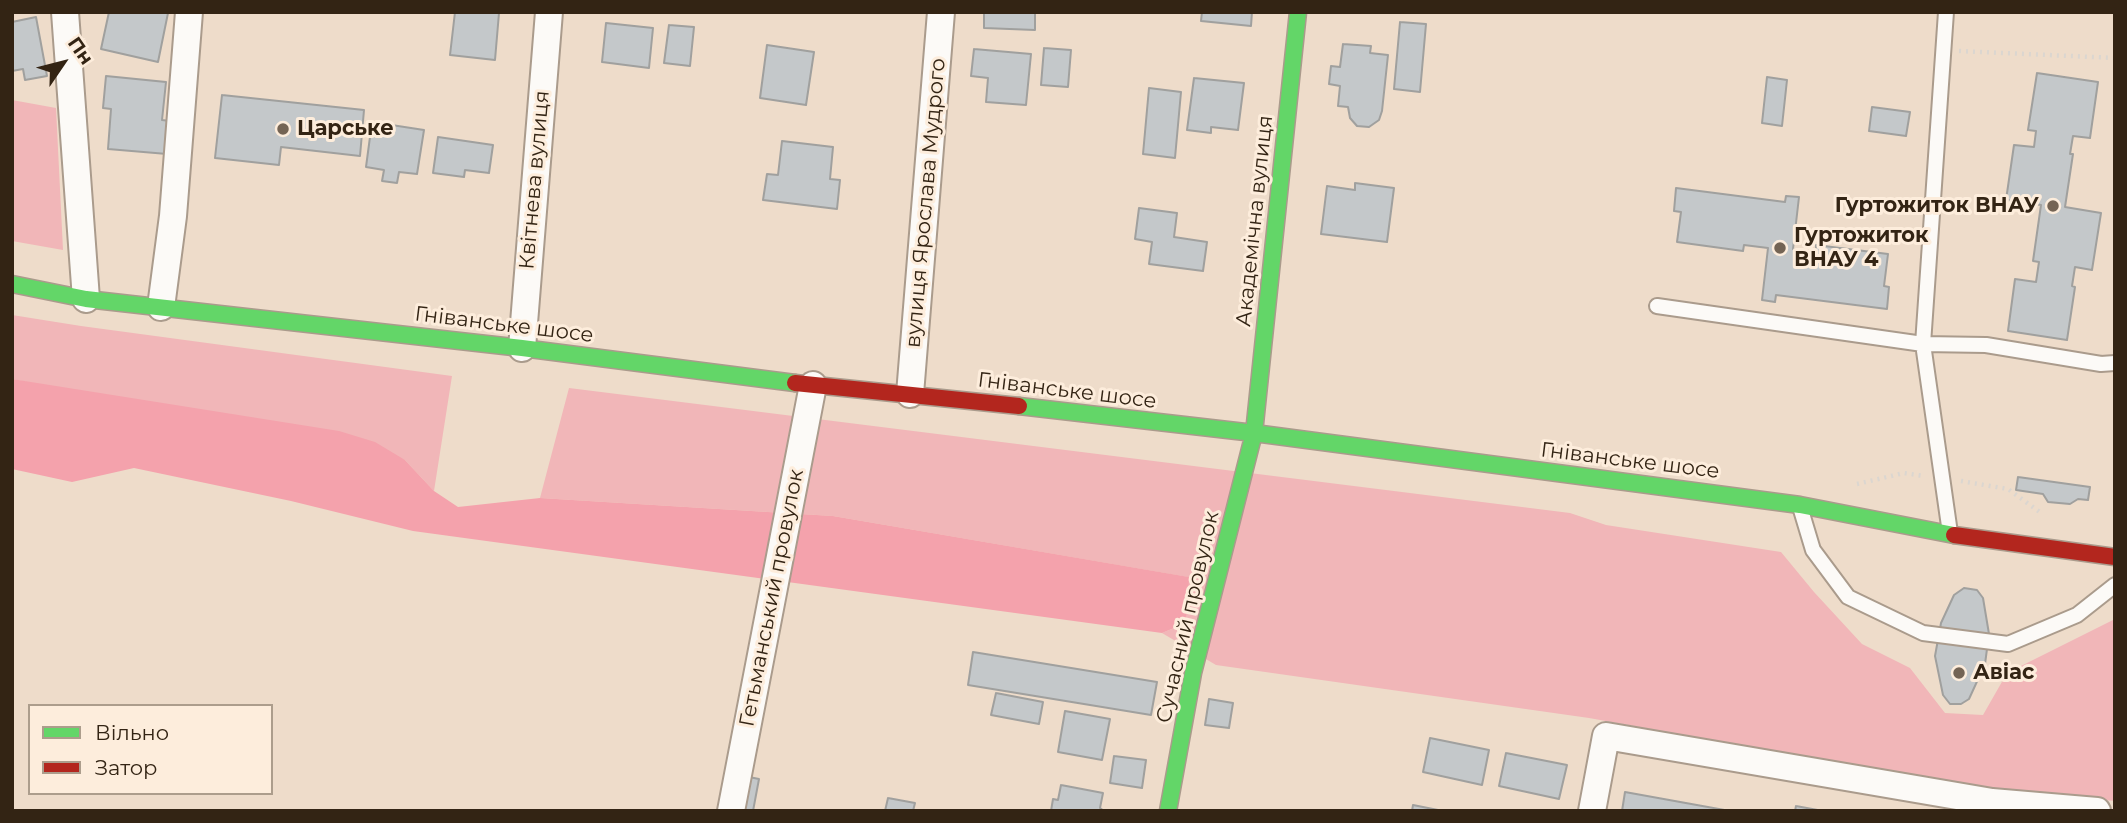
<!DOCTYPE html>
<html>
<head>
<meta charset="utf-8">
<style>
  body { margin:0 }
  #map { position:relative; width:2127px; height:823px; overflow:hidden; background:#eedcca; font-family:Montserrat,sans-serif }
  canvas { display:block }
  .frame { position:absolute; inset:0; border:14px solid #332414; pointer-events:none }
  .legend { position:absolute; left:28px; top:704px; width:245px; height:91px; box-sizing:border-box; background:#fdeddc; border:2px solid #ac9d8c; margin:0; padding:9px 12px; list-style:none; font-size:21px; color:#332414 }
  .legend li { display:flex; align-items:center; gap:14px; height:35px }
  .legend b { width:35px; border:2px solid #ac9d8c }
  .north { position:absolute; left:28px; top:28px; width:70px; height:70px; -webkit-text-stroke:5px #fdeddc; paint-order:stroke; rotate:55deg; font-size:19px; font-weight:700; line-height:28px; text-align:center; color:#332414 }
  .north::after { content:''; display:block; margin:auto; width:24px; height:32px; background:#332414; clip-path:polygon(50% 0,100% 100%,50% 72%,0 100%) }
</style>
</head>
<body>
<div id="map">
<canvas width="2127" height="823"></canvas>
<div class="frame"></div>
<ul class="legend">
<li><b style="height:9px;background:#63d668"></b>Вільно</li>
<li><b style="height:9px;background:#b3261e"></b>Затор</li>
</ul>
<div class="north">Пн</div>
</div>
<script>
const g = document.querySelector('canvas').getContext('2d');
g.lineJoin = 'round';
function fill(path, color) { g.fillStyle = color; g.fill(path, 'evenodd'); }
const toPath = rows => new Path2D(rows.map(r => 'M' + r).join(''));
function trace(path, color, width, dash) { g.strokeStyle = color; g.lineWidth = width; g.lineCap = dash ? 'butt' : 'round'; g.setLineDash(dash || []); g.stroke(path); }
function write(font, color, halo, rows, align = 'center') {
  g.font = font + ' Montserrat,sans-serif'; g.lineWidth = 6; g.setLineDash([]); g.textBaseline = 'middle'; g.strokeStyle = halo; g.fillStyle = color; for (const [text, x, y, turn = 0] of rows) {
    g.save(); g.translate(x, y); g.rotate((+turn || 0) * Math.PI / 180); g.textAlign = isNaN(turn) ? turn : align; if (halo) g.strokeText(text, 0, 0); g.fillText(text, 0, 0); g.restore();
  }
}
const green = toPath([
  [12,100,56,108,63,250,12,241],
  [12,315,81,326,452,376,434,491,405,460,12,379],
  [569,388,1570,513,1606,525,1781,552,1814,592,1862,644,1910,668,1945,713,1983,715,2007,673,2115,619,2115,801,1994,791,1589,718,1216,665,1162,633,1186,623,1188,577,833,516,540,498]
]);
const forest = toPath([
  [12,379,339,431,375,442,405,460,434,491,458,507,540,498,833,516,1189,577,1186,623,1162,633,413,531,291,501,134,468,72,482,12,469]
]);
const building = toPath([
  [109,12,168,13,158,62,101,49,109,12],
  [455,12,499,13,495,60,450,55,455,12],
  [984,12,1035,12,1035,30,984,28,984,12],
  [1202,12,1252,12,1251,26,1201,21,1202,12],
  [36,17,47,76,25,80,23,69,12,71,12,22,36,17],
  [1400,22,1426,24,1420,92,1394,89,1400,22],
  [606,23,653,28,649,68,602,62,606,23],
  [669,25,694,27,690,66,664,63,669,25],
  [1343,44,1371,46,1370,53,1388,55,1382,111,1379,120,1369,127,1357,126,1350,118,1348,107,1338,106,1340,86,1329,84,1331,66,1340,67,1343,44],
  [767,45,814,52,806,105,760,98,767,45],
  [1044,48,1071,50,1068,87,1041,85,1044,48],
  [974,49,1031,54,1026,105,986,102,988,78,971,76,974,49],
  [2037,73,2098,82,2090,138,2073,136,2070,154,2073,154,2065,207,2101,213,2092,270,2075,267,2072,286,2075,287,2067,340,2008,331,2015,279,2036,282,2039,262,2033,261,2041,205,2006,200,2014,145,2034,147,2036,131,2028,130,2037,73],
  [106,76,166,82,162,120,170,121,167,154,108,149,111,109,103,108,106,76],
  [1767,77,1787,80,1782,126,1762,123,1767,77],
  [1194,78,1244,83,1238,130,1211,127,1211,133,1187,130,1194,78],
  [1149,88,1181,92,1175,158,1143,154,1149,88],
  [222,95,364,110,360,156,281,147,279,165,215,158,222,95],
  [1872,107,1910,112,1906,136,1869,131,1872,107],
  [372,122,424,130,417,174,399,172,397,183,382,181,384,170,366,167,372,122],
  [438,137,493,145,489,173,465,170,464,177,433,173,438,137],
  [782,141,833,147,830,179,840,180,837,209,763,200,767,174,778,175,782,141],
  [1355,183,1394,188,1387,242,1321,234,1327,186,1355,190,1355,183],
  [1676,188,1785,202,1786,196,1799,197,1793,249,1816,252,1816,245,1888,254,1884,286,1889,287,1887,309,1776,295,1775,302,1762,300,1768,248,1744,245,1743,251,1677,242,1681,212,1674,211,1676,188],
  [1139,208,1177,213,1174,237,1207,242,1203,271,1149,264,1152,242,1135,239,1139,208],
  [2018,477,2090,487,2088,500,2078,499,2070,504,2048,502,2043,494,2016,490,2018,477],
  [1964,588,1977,590,1983,598,1989,634,1985,664,1969,699,1961,704,1950,704,1943,695,1935,656,1941,623,1954,595,1964,588],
  [973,652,1157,682,1151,715,968,685,973,652],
  [996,693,1043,702,1039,724,991,715,996,693],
  [1209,699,1233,703,1229,728,1205,725,1209,699],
  [1065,711,1110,719,1102,760,1058,752,1065,711],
  [1430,738,1489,750,1482,785,1423,772,1430,738],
  [1506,753,1567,765,1559,799,1499,786,1506,753],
  [1114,756,1146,760,1142,788,1110,783,1114,756],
  [744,776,759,779,753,811,737,811,744,776],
  [1061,785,1103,793,1100,808,1104,811,1051,811,1053,799,1058,800,1061,785],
  [1625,792,1730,811,1622,811,1625,792],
  [888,798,915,803,913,811,885,811,888,798],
  [1413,805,1443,811,1412,811,1413,805],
  [1796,806,1823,811,1795,811,1796,806]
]);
const path = toPath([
  [1959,51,2115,58],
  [1961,481,2008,489,2041,513],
  [1857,484,1904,473,1924,476]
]);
const lane = toPath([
  [1946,12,1923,344,1950,533],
  [1657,306,1923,344,1986,345,2101,364,2115,363],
  [1801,510,1813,550,1848,597,1923,633,2008,644,2077,615,2115,585]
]);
const street = toPath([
  [65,12,86,299],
  [161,307,173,216,189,12],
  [522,348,549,12],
  [910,394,941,12],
  [731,811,813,385],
  [1592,811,1606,736,1992,802,2097,811]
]);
const fast = toPath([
  [12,284,86,299,522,348,795,383],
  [1019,406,1254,433,1800,505,1954,535],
  [1168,811,1193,673,1254,433,1298,12]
]);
const jam = toPath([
  [795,383,1019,406],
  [1954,535,2115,557]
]);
const markers = [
  [283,129,7,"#746454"],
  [2053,206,7,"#746454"],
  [1780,248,7,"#746454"],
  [1959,673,7,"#746454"]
];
const poiNames = [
  ["Царське",297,129],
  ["Гуртожиток ВНАУ",2039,206,"right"],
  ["Гуртожиток",1794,236],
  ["ВНАУ 4",1794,260],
  ["Авіас",1973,673]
];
const streetNames = [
  ["Квітнева вулиця",535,180,-85],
  ["вулиця Ярослава Мудрого",926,203,-85],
  ["Академічна вулиця",1255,221,-84],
  ["Гніванське шосе",504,325,7],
  ["Гніванське шосе",1067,391,7],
  ["Гніванське шосе",1630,461,7],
  ["Гетьманський провулок",772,598,-79],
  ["Сучасний провулок",1188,617,-77]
];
fill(green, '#f1b6b8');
fill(forest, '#f4a2ac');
fill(building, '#c4c8ca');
trace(building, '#a0a09e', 2);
trace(lane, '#aa9b8c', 18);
trace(street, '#aa9b8c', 30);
trace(fast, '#aa9b8c', 19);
trace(jam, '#aa9b8c', 19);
trace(path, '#dbd6d0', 4.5, [2, 5]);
trace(lane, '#fcfaf7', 14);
trace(street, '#fcfaf7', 26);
trace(fast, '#63d668', 16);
trace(jam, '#b3261e', 16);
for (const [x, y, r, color] of markers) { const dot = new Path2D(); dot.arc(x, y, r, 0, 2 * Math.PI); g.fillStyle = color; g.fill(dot); trace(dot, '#fdeddc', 2.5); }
write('bold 21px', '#332414', '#fdeddc', poiNames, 'left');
write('21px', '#332414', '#fdeddc', streetNames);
</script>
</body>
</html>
